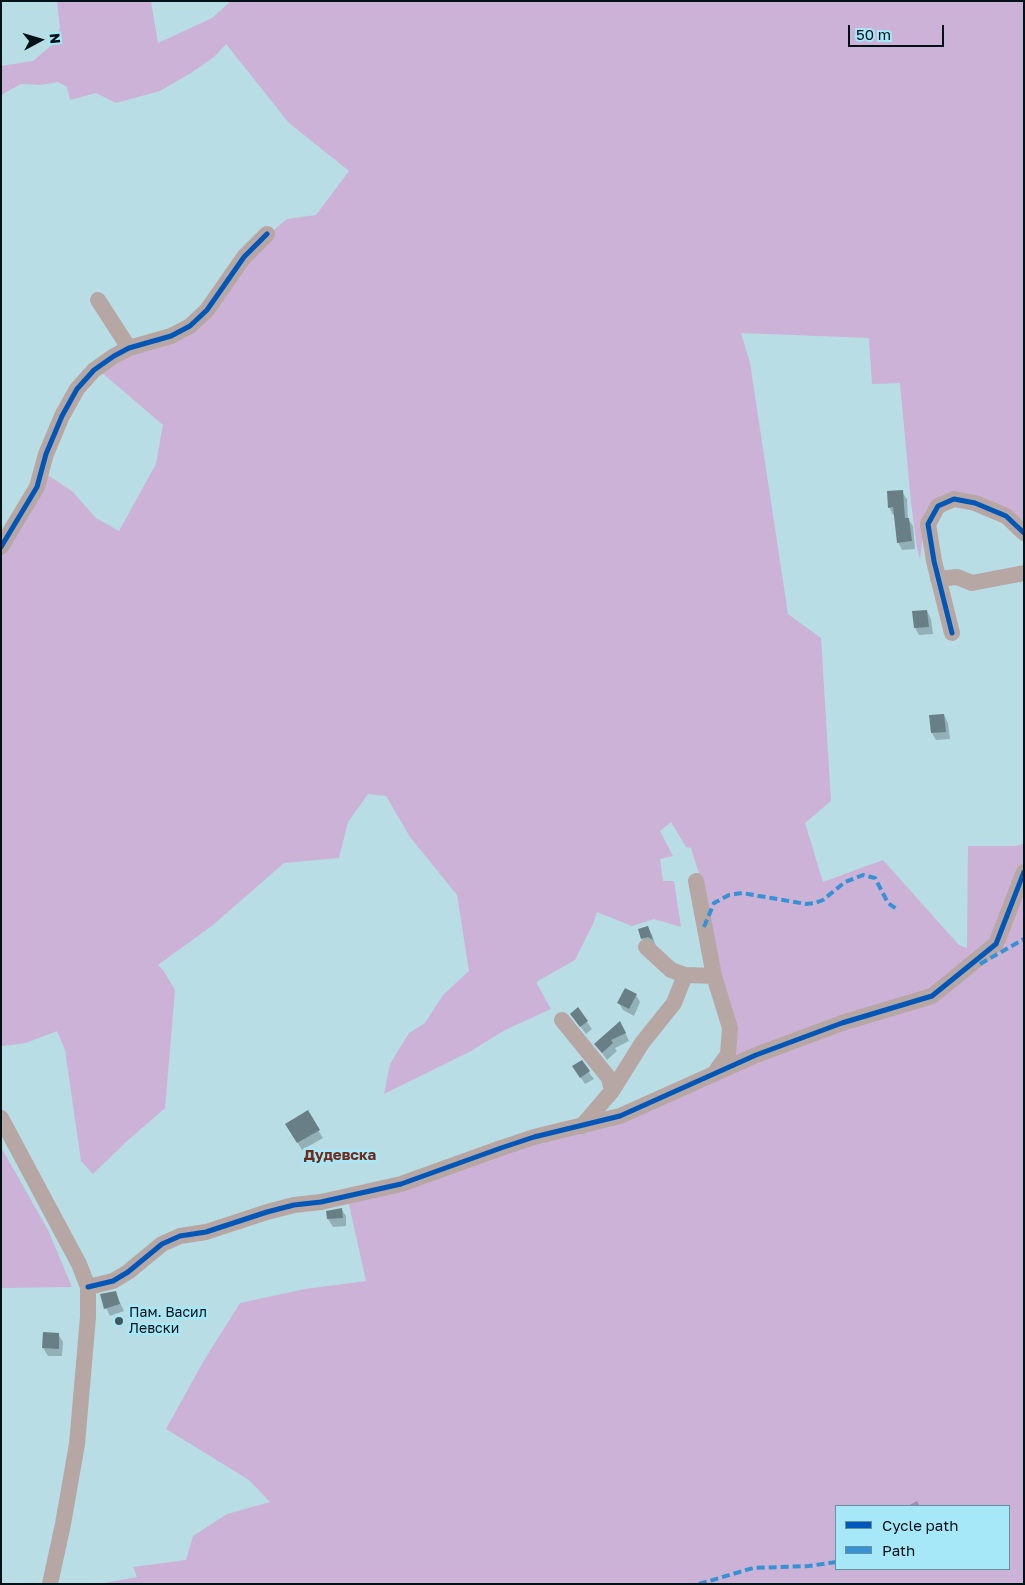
<!DOCTYPE html>
<html>
<head>
<meta charset="utf-8">
<style>
  body { margin:0 }
  #map { position:relative; width:1025px; height:1585px; overflow:hidden; background:#b9dde5; font-family:"Golos Text",sans-serif }
  canvas { display:block }
  .frame { position:absolute; inset:0; border:2px solid #001117; pointer-events:none }
  .legend { position:absolute; left:835px; top:1505px; width:175px; height:65px; box-sizing:border-box; background:#a6e8f8; border:1px solid #64929e; margin:0; padding:6px 9px; list-style:none; font-size:15px; color:#001117 }
  .legend li { display:flex; align-items:center; gap:10px; height:25px }
  .legend b { width:25px; border:1px solid #64929e }
  .north { position:absolute; left:15px; top:15px; width:50px; height:50px; -webkit-text-stroke:4px #a6e8f8; paint-order:stroke; rotate:84deg; font-size:14px; font-weight:700; line-height:20px; text-align:center; color:#001117 }
  .north::after { content:''; display:block; margin:auto; width:18px; height:22px; background:#001117; clip-path:polygon(50% 0,100% 100%,50% 72%,0 100%) }
  .scale { position:absolute; left:848px; top:25px; width:96px; height:22px; box-sizing:border-box; border:2px solid #001117; border-top:0; padding-left:6px; font-size:15px; line-height:18px; white-space:nowrap; color:#001117; -webkit-text-stroke:4px #a6e8f8; paint-order:stroke }
</style>
</head>
<body>
<div id="map">
<canvas width="1025" height="1585"></canvas>
<div class="frame"></div>
<ul class="legend">
<li><b style="height:6px;background:#0057b8"></b>Cycle path</li>
<li><b style="height:6px;background:#3692d4"></b>Path</li>
</ul>
<div class="north">N</div>
<div class="scale">50 m</div>
</div>
<script>
const g = document.querySelector('canvas').getContext('2d');
g.lineJoin = 'round';
function fill(path, color) { g.fillStyle = color; g.fill(path, 'evenodd'); }
const toPath = rows => new Path2D(rows.map(r => 'M' + r).join(''));
function trace(path, color, width, dash) { g.strokeStyle = color; g.lineWidth = width; g.lineCap = dash ? 'butt' : 'round'; g.setLineDash(dash || []); g.stroke(path); }
function write(font, color, halo, rows, align = 'center') {
  g.font = font + ' "Golos Text",sans-serif'; g.lineWidth = 5; g.setLineDash([]); g.textBaseline = 'middle'; g.strokeStyle = halo; g.fillStyle = color; for (const [text, x, y, turn = 0] of rows) {
    g.save(); g.translate(x, y); g.rotate((+turn || 0) * Math.PI / 180); g.textAlign = isNaN(turn) ? turn : align; if (halo) g.strokeText(text, 0, 0); g.fillText(text, 0, 0); g.restore();
  }
}
const green = toPath([
  [57,1,151,1,158,43,212,18,231,1,1024,1,1024,531,1001,514,940,503,926,510,920,560,917,548,911,502,900,383,872,384,869,338,741,333,750,363,788,614,821,638,831,801,805,823,823,882,883,860,959,945,967,948,968,846,1016,846,1024,843,1024,1584,99,1584,137,1577,133,1567,186,1560,193,1536,227,1514,270,1502,249,1480,166,1429,203,1362,240,1303,305,1289,366,1281,348,1200,601,1123,727,1060,701,880,691,848,686,847,671,822,660,831,673,856,660,859,663,881,674,881,681,927,654,919,632,926,597,912,593,924,575,960,536,982,551,1009,505,1030,471,1051,384,1094,390,1064,409,1033,425,1023,443,995,469,971,457,895,410,837,386,796,368,794,348,822,339,858,284,863,213,925,158,965,163,970,175,990,165,1108,126,1142,93,1174,81,1161,65,1050,57,1031,26,1043,3,1046,1,1044,1,548,46,474,72,491,96,518,119,531,156,464,163,425,101,372,110,363,182,334,258,243,287,219,316,215,349,171,289,123,226,44,214,57,191,73,160,91,116,103,96,93,70,100,67,87,58,82,40,85,21,84,1,95,1,66,33,61,53,44,60,28],
  [836,1506,1009,1506,1009,1569,836,1569],
  [1,1147,48,1230,72,1287,1,1288]
]);
const shadow = toPath([
  [902,492,907,499,908,519,913,526,915,549,902,550,898,542,895,515,893,515,889,507],
  [927,611,931,619,933,634,919,635,915,628],
  [944,715,948,723,950,739,936,740,932,733],
  [648,927,652,935,656,946,646,946,642,938],
  [636,995,640,1002,634,1016,623,1010,619,1003],
  [578,1009,592,1029,586,1034,571,1014],
  [624,1030,629,1041,615,1048,617,1051,607,1060,596,1044],
  [581,1062,594,1079,585,1084,574,1067],
  [307,1112,323,1138,302,1150,287,1124],
  [341,1209,346,1216,346,1226,333,1227,328,1219,328,1212],
  [115,1292,124,1311,110,1316,106,1308],
  [58,1334,63,1342,62,1356,48,1356,43,1348],
  [917,1501,920,1506,908,1506]
]);
const building = toPath([
  [903,490,905,518,909,518,912,541,897,543,893,507,888,508,887,491],
  [927,610,929,627,914,628,912,611],
  [944,714,946,732,931,733,929,715],
  [648,926,653,940,648,937,641,939,638,929],
  [625,988,637,994,629,1009,617,1003],
  [578,1007,588,1021,580,1027,570,1014],
  [620,1021,626,1033,611,1040,613,1043,602,1053,594,1044],
  [582,1060,590,1071,580,1078,572,1066],
  [308,1110,320,1130,297,1143,285,1124],
  [342,1208,343,1218,327,1219,326,1211],
  [116,1291,120,1304,104,1309,100,1294],
  [43,1332,59,1333,59,1349,42,1348]
]);
const minor = toPath([
  [98,300,129,348],
  [1,547,37,487,46,454,62,416,77,389,94,370,114,356,129,348,171,336,190,326,207,310,244,257,267,234],
  [938,579,957,577,972,583,1024,573],
  [952,633,934,561,928,524,938,506,954,499,975,503,1006,516,1024,533],
  [696,881,714,976,730,1028,728,1054,716,1071],
  [646,947,671,970,685,975,714,976],
  [562,1020,609,1078,612,1091],
  [1,1118,79,1264,88,1287,88,1317,77,1444,63,1524,50,1584],
  [582,1126,612,1091,642,1043,674,1003,685,975],
  [88,1287,113,1281,128,1272,162,1244,180,1236,206,1232,267,1212,294,1205,321,1202,401,1184,501,1148,534,1137,620,1116,756,1055,842,1023,932,996,996,944,1024,872]
]);
const quiet = toPath([
  [704,927,714,903,729,895,742,893,806,904,815,903,823,900,845,882,863,875,875,878,888,903,898,910],
  [980,964,1024,939],
  [699,1584,753,1568,809,1566,836,1562]
]);
const cycleway = toPath([
  [1,547,37,487,46,454,62,416,77,389,94,370,114,356,129,348,171,336,190,326,207,310,244,257,267,234],
  [952,633,934,561,928,524,938,506,954,499,975,503,1006,516,1024,533],
  [88,1287,113,1281,128,1272,162,1244,180,1236,206,1232,267,1212,294,1205,321,1202,401,1184,501,1148,534,1137,620,1116,756,1055,842,1023,932,996,996,944,1024,872]
]);
const markers = [
  [119,1321,5,"#41585f"]
];
const poiNames = [
  ["Пам. Васил",129,1313],
  ["Левски",129,1329]
];
const neighbourhoodNames = [
  ["Дудевска",340,1155]
];
fill(green, '#cbb2d6');
fill(shadow, '#0003');
fill(building, '#697f86');
trace(minor, '#b6a7a4', 16);
trace(quiet, '#3692d4', 4, [8, 4]);
trace(cycleway, '#0057b8', 5);
for (const [x, y, r, color] of markers) { const dot = new Path2D(); dot.arc(x, y, r, 0, 2 * Math.PI); g.fillStyle = color; g.fill(dot); trace(dot, '#a6e8f8', 2); }
write('14px', '#001117', '#a6e8f8', poiNames, 'left');
write('bold 15px', '#6f2c1c', '#a6e8f8', neighbourhoodNames);
</script>
</body>
</html>
